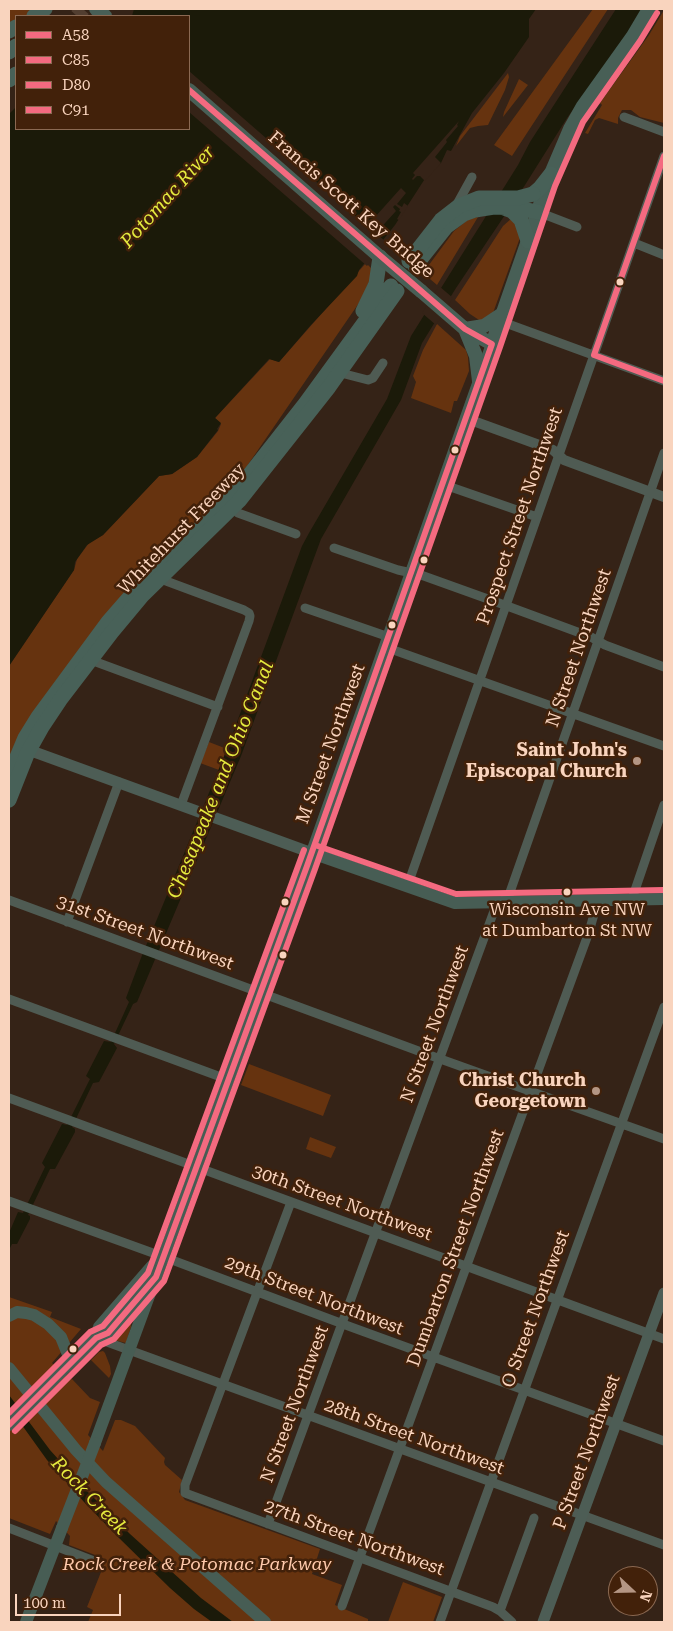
<!DOCTYPE html>
<html>
<head>
<meta charset="utf-8">
<style>
  body { margin:0 }
  #map { position:relative; width:673px; height:1631px; overflow:hidden; background:#352317; font-family:"Roboto Serif",serif }
  canvas { display:block }
  .frame { position:absolute; inset:0; border:10px solid #f9d4be; pointer-events:none }
  .legend { position:absolute; left:15px; top:15px; width:175px; height:115px; box-sizing:border-box; background:#42210a; border:1px solid #8b6952; margin:0; padding:6px 9px; list-style:none; font-size:15px; color:#f9d4be }
  .legend li { display:flex; align-items:center; gap:10px; height:25px }
  .legend b { width:25px; border:1px solid #8b6952 }
  .north { position:absolute; left:608px; top:1566px; width:50px; height:50px; box-sizing:border-box; background:#42210a; border:1px solid #8b6952; border-radius:50%; rotate:111deg; font-size:14px; font-weight:700; line-height:20px; text-align:center; color:#f9d4be }
  .north::after { content:''; display:block; margin:auto; width:18px; height:22px; background:#b49684; clip-path:polygon(50% 0,100% 100%,50% 72%,0 100%) }
  .scale { position:absolute; left:15px; top:1594px; width:106px; height:22px; box-sizing:border-box; border:2px solid #f9d4be; border-top:0; padding-left:6px; font-size:15px; line-height:18px; white-space:nowrap; color:#f9d4be; -webkit-text-stroke:4px #42210a; paint-order:stroke }
</style>
</head>
<body>
<div id="map">
<canvas width="673" height="1631"></canvas>
<div class="frame"></div>
<ul class="legend">
<li><b style="height:6px;background:#f46a80"></b>A58</li>
<li><b style="height:6px;background:#f46a80"></b>C85</li>
<li><b style="height:6px;background:#f46a80"></b>D80</li>
<li><b style="height:6px;background:#f46a80"></b>C91</li>
</ul>
<div class="north">N</div>
<div class="scale">100 m</div>
</div>
<script>
const g = document.querySelector('canvas').getContext('2d');
g.lineJoin = 'round';
function fill(path, color) { g.fillStyle = color; g.fill(path, 'evenodd'); }
const toPath = rows => new Path2D(rows.map(r => 'M' + r).join(''));
function trace(path, color, width, dash) { g.strokeStyle = color; g.lineWidth = width; g.lineCap = dash ? 'butt' : 'round'; g.setLineDash(dash || []); g.stroke(path); }
function write(font, color, halo, rows, align = 'center') {
  g.font = font + ' "Roboto Serif",serif'; g.lineWidth = 5; g.setLineDash([]); g.textBaseline = 'middle'; g.strokeStyle = halo; g.fillStyle = color; for (const [text, x, y, turn = 0] of rows) {
    g.save(); g.translate(x, y); g.rotate((+turn || 0) * Math.PI / 180); g.textAlign = isNaN(turn) ? turn : align; if (halo) g.strokeText(text, 0, 0); g.fillText(text, 0, 0); g.restore();
  }
}
const green = toPath([
  [9,9,40,9,30,16,16,16,16,24,9,28],
  [593,9,608,9,512,156,494,145],
  [664,10,664,123,640,117,631,110,622,110,618,118,618,124,599,118,595,120,588,134,585,133,602,105,600,103,649,35],
  [508,73,509,77,505,90,488,125,478,126,470,128,456,146,460,136],
  [519,79,528,85,503,117,504,112],
  [478,217,437,285,423,273,454,231,470,218],
  [512,218,521,235,493,313,482,322,470,314,455,300,503,226],
  [366,263,373,270,373,273,361,300,247,466,9,763,9,666,74,570,77,559,89,543,103,535,159,476,172,474,197,457,218,431,221,424,215,418,270,359,279,362],
  [437,324,466,350,468,357,469,371,457,401,454,401,451,413,411,398,416,382,413,376,423,350],
  [209,742,227,749,219,770,200,763],
  [249,1064,331,1095,323,1116,241,1085],
  [310,1137,336,1147,331,1158,306,1149],
  [9,1297,52,1312,50,1317,81,1329,52,1363,69,1380,72,1379,90,1398,100,1402,88,1435,103,1451,115,1420,121,1420,135,1426,165,1458,164,1462,165,1465,182,1480,179,1492,185,1500,320,1549,312,1574,342,1585,335,1605,368,1619,368,1622,88,1622,93,1610,87,1607,105,1562,103,1558,69,1545,70,1536,56,1521,50,1534,9,1518],
  [127,1317,131,1320,131,1327,126,1343,110,1339,110,1336],
  [103,1351,105,1353,110,1366,111,1374,109,1378,91,1360,99,1352],
  [403,1582,442,1597,433,1622,388,1622]
]);
const water = toPath([
  [134,9,536,9,529,19,529,37,504,73,472,113,451,151,447,150,441,163,428,174,395,225,359,270,357,276,310,326,279,362,269,359,215,418,221,423,217,429,218,430,197,457,172,474,159,476,103,535,87,545,75,562,74,570,9,666,9,114,16,107,16,129,189,129,189,16,132,16],
  [616,9,642,9,627,34,567,118,525,185,456,288,422,343,401,400,321,539,241,756,137,1002,133,1004,114,1044,117,1048,99,1082,93,1083,72,1127,75,1129,75,1132,55,1169,50,1169,28,1215,30,1216,30,1219,17,1244,12,1244,9,1250,9,1233,18,1212,23,1213,45,1167,42,1163,62,1124,67,1125,90,1079,86,1076,104,1041,111,1042,129,1002,126,998,141,958,227,749,302,546,309,533,387,399,411,336,518,165,530,142],
  [9,1395,50,1450,87,1491,130,1534,201,1598,233,1622,212,1622,194,1609,170,1588,118,1537,84,1502,47,1460,9,1407]
]);
const pier = toPath([
  [189,71,367,226,401,188,406,193,397,204,402,207,404,203,408,206,399,220,397,219,401,212,399,211,400,209,395,205,393,207,396,211,376,233,386,242,367,266,189,112],
  [459,121,457,125,458,126,446,140,447,142,435,157,441,163,425,181,420,176,417,176,413,180,412,179,415,175,413,173],
  [439,286,453,298,436,325,422,313]
]);
const motorwayTunnel = toPath([
  [77,16,83,9]
]);
const minor = toPath([
  [624,117,664,132],
  [456,206,472,177],
  [538,212,577,227],
  [634,243,664,255],
  [500,321,664,381],
  [337,372,368,380,373,378,383,363],
  [442,484,537,517],
  [238,513,296,534],
  [334,548,398,570,421,575,499,603,591,637,605,645,664,667],
  [166,581,244,610,249,613,250,616,249,621,181,805],
  [305,608,389,637],
  [385,647,664,746],
  [96,662,218,707],
  [407,887,664,156],
  [632,899,664,805],
  [9,900,432,1056,664,1139],
  [67,922,119,782],
  [9,999,229,1080],
  [9,1098,664,1339],
  [9,1201,164,1257,351,1327,664,1441],
  [291,1202,185,1485,185,1493,493,1607,500,1611,512,1622],
  [96,1338,664,1545],
  [268,1524,494,911,498,905,509,895,664,453],
  [9,1528,99,1563],
  [342,1606,589,932,598,900],
  [500,1611,534,1518],
  [440,1622,664,1007]
]);
const tertiary = toPath([
  [465,418,553,450,564,460,664,497]
]);
const secondary = toPath([
  [24,753,26,749,312,853],
  [543,1622,664,1293]
]);
const primary = toPath([
  [312,853,455,903,664,899],
  [9,1316,17,1312,26,1313,34,1315,48,1324,61,1337,71,1362],
  [96,1338,99,1327,152,1266,164,1257],
  [9,1368,76,1450,106,1482,265,1622],
  [61,1372,96,1338,108,1333,151,1284],
  [95,1443,307,866,492,344],
  [26,1622,62,1528]
]);
const trunk = toPath([
  [96,9,105,16],
  [189,90,380,257],
  [421,291,465,329,492,344,538,212,544,190,570,129,583,106,633,36,649,9],
  [465,329,476,356,479,381],
  [465,329,484,326,502,314]
]);
const motorway = toPath([
  [34,16,45,9],
  [9,31,16,27],
  [9,52,16,46],
  [9,80,16,74],
  [533,194,540,188,551,174],
  [504,208,512,211,521,220,528,241],
  [415,266,446,227,464,214,475,210,494,207,517,208,538,212],
  [363,311,376,284,380,257],
  [9,776,25,738,38,717,108,622,135,591,226,503,243,483,305,404,391,286]
]);
const primaryBridge = toPath([
  [9,1425,61,1372],
  [62,1528,95,1443]
]);
const trunkBridge = toPath([
  [380,257,421,291]
]);
const motorwayBridge = toPath([
  [409,261,441,220,459,206,479,198,518,198,533,194],
  [9,800,28,752,42,727,60,700,112,632,142,596,239,501,329,387,397,291]
]);
const bus1 = toPath([
  [9,1425,96,1338,108,1333,156,1277,307,866,492,344,465,329,189,90]
]);
const bus2 = toPath([
  [15,1431,101,1345,114,1339,164,1281,315,869,500,347,555,186,583,122,640,41,657,13]
]);
const bus3 = toPath([
  [315,845,456,894,664,890],
  [9,1413,90,1332,103,1326,148,1273,304,850]
]);
const bus4 = toPath([
  [664,156,594,355,664,381]
]);
const markers = [
  [620,282,4.5,"#f9d4be"],
  [455,450,4.5,"#f9d4be"],
  [424,560,4.5,"#f9d4be"],
  [392,625,4.5,"#f9d4be"],
  [637,761,5,"#b49684"],
  [567,892,4.5,"#f9d4be"],
  [285,902,4.5,"#f9d4be"],
  [283,955,4.5,"#f9d4be"],
  [596,1091,5,"#b49684"],
  [73,1349,4.5,"#f9d4be"]
];
const busNames = [
  ["Wisconsin Ave NW",567,910],
  ["at Dumbarton St NW",567,931]
];
const streetNames = [
  ["Francis Scott Key Bridge",351,205,41],
  ["Prospect Street Northwest",520,516,-71],
  ["Whitehurst Freeway",182,529,-46],
  ["N Street Northwest",579,648,-71],
  ["M Street Northwest",331,744,-70],
  ["31st Street Northwest",145,933,20],
  ["N Street Northwest",435,1024,-70],
  ["30th Street Northwest",342,1203,20],
  ["Dumbarton Street Northwest",456,1248,-70],
  ["29th Street Northwest",314,1296,21],
  ["O Street Northwest",536,1309,-70],
  ["N Street Northwest",295,1404,-70],
  ["28th Street Northwest",414,1437,20],
  ["P Street Northwest",587,1452,-70],
  ["27th Street Northwest",354,1538,20]
];
const poiNames = [
  ["Saint John's",627,751],
  ["Episcopal Church",627,772],
  ["Christ Church",586,1081],
  ["Georgetown",586,1102]
];
const parkNames = [
  ["Rock Creek & Potomac Parkway",197,1565]
];
const waterNames = [
  ["Potomac River",168,197,-48],
  ["Chesapeake and Ohio Canal",221,780,-68],
  ["Rock Creek",89,1496,46]
];
fill(green, '#66330f');
fill(water, '#1b1a09');
fill(pier, '#352317');
trace(motorwayTunnel, '#523e30', 15, [15, 8]);
trace(minor, '#4f5b53', 9);
trace(tertiary, '#4f5b53', 10);
trace(secondary, '#4d5d55', 11);
trace(primary, '#475d54', 12);
trace(trunk, '#485f56', 14);
trace(motorway, '#486158', 15);
trace(primaryBridge, '#475d54', 12);
trace(trunkBridge, '#485f56', 14);
trace(motorwayBridge, '#486158', 15);
trace(bus1, '#f46a80', 6);
trace(bus2, '#f46a80', 6);
trace(bus3, '#f46a80', 6);
trace(bus4, '#f46a80', 6);
for (const [x, y, r, color] of markers) { const dot = new Path2D(); dot.arc(x, y, r, 0, 2 * Math.PI); g.fillStyle = color; g.fill(dot); trace(dot, '#42210a', 2); }
write('17px', '#f9d4be', '#42210a', busNames);
write('18px', '#f9d4be', '#42210a', streetNames);
write('bold 18px', '#f9d4be', '#42210a', poiNames, 'right');
write('italic 18px', '#fec9ab', '#42210a', parkNames);
write('italic 19px', '#e5ea3e', '#42210a', waterNames);
</script>
</body>
</html>
